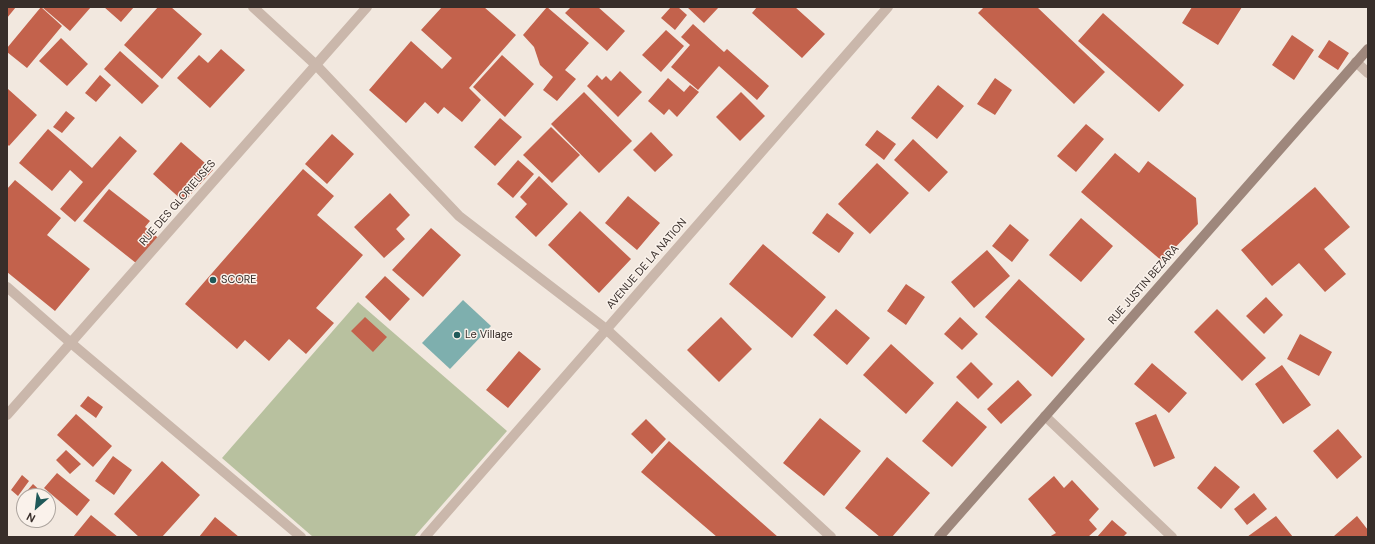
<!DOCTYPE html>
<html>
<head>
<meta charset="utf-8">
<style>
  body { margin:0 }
  #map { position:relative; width:1375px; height:544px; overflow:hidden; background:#f2e8df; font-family:"DM Sans",sans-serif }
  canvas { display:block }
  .frame { position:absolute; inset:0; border:8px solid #382e2a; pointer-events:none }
  .north { position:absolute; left:16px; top:488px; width:40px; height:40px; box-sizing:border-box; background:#faf2eb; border:1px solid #aca49e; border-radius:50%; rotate:208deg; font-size:11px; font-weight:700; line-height:16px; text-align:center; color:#382e2a }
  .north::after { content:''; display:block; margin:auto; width:14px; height:18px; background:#205959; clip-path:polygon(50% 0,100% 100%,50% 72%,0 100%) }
</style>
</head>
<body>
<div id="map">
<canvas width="1375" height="544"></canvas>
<div class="frame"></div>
<div class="north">N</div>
</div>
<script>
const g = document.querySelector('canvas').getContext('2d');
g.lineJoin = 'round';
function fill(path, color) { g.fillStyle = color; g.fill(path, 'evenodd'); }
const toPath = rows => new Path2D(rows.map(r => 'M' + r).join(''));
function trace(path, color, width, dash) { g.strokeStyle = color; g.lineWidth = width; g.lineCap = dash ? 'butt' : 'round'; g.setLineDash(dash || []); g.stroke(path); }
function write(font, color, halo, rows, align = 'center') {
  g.font = font + ' "DM Sans",sans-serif'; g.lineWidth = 3; g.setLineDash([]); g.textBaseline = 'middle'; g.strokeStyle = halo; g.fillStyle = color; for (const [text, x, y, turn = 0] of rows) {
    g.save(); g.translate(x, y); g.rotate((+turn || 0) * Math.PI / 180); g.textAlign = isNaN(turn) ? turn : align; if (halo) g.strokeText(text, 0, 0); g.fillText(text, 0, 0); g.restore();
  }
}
const green = toPath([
  [358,302,507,431,414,537,313,537,222,458]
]);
const water = toPath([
  [463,300,491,326,450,369,422,343]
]);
const building = toPath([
  [7,7,16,7,7,18],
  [41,7,62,26,27,68,7,52,7,48],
  [42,7,91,7,70,31],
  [104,7,134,7,121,22],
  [158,7,171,7,202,34,162,79,124,45],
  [442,7,484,7,516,35,469,88,481,100,462,122,444,107,438,114,425,102,406,123,369,90,411,41,442,69,452,58,421,30],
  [547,7,589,43,565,70,576,79,557,101,543,90,553,77,540,65,534,47,523,35],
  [571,7,598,7,625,31,607,51,565,13],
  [671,7,678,7,687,15,675,30,661,18],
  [687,7,719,7,704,23],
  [757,7,795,7,825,34,802,58,752,13],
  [984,7,1037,7,1105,72,1074,104,978,13],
  [1192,7,1242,7,1218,45,1182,23],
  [1103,13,1184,85,1159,112,1078,41],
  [693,24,724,52,727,49,769,86,757,100,719,66,698,90,671,67,690,45,681,37],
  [666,30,684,46,661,72,642,55],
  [1292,35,1314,50,1294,80,1272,65],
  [61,38,88,64,67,86,39,61],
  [1329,40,1349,53,1338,70,1318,57],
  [221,49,245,70,210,108,177,78,199,55,208,63],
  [120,51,159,86,142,104,104,69],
  [502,55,534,84,505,117,473,87],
  [620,71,642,92,618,117,587,86,597,75,602,80,606,76,611,81],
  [100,75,111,85,96,102,85,93],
  [668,78,684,92,690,85,699,92,677,117,669,109,664,115,648,101],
  [995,78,1012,90,995,115,977,104],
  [938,85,964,106,937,139,911,118],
  [8,89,37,115,9,146,7,144],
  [584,92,632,141,599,173,551,124],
  [741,92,765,116,740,141,716,117],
  [66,111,75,118,62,133,53,127],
  [500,118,522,137,495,166,474,147],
  [1086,124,1104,139,1076,172,1057,156],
  [551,127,580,155,552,183,523,155],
  [48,129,92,168,120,136,137,151,75,222,60,209,83,182,70,170,52,191,19,163],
  [877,130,896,144,884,160,865,145],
  [651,132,673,155,655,172,633,150],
  [332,134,354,154,327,184,305,164],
  [913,139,948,172,929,192,894,160],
  [181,142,213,170,184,202,153,174],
  [1115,153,1139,173,1148,161,1196,198,1198,224,1162,261,1081,192],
  [518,160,534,174,513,198,497,184],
  [877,163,909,193,870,234,838,204],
  [303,169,334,196,317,215,363,255,316,308,334,323,306,354,289,339,269,361,245,340,237,349,185,304],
  [539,176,568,204,536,237,515,217,527,204,520,197],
  [15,180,61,218,47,235,90,269,55,311,7,272,7,189],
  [1315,187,1350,227,1324,249,1346,274,1325,292,1299,263,1272,286,1241,250],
  [109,189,150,221,145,227,162,241,141,267,83,221],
  [390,193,410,215,396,229,405,239,384,258,354,227],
  [628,196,660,223,637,250,605,223],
  [580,211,631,259,599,293,548,245],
  [827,213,854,233,839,253,812,233],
  [1081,218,1113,246,1081,282,1049,255],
  [1010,224,1029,240,1012,262,992,246],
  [431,228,461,255,423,297,392,270],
  [763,244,826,297,792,338,729,284],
  [987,250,1010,276,974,308,951,282],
  [385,276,410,299,390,321,365,297],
  [1019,279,1085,339,1052,377,985,317],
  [906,284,925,297,906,325,887,311],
  [1266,297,1283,315,1264,334,1246,316],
  [836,309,870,338,847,365,813,335],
  [1217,309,1266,358,1242,381,1194,332],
  [365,317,387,337,373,352,351,331],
  [721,317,752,349,719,382,687,350],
  [960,317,978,334,962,350,944,334],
  [1300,334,1332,352,1319,376,1287,359],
  [891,344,934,383,906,414,863,375],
  [519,351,541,369,508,408,486,390],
  [971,362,993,384,978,399,956,377],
  [1152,363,1187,393,1169,413,1134,384],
  [1282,365,1311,405,1283,424,1255,384],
  [1018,380,1032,395,1001,424,987,409],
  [88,396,103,407,96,418,80,406],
  [957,401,987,427,952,467,922,441],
  [76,414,112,446,93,467,57,435],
  [1156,414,1175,458,1154,467,1135,423],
  [820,418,861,451,824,496,783,463],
  [646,419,666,439,652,454,631,434],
  [1338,429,1362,457,1337,479,1313,451],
  [669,441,778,537,717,537,641,472],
  [66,450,81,464,70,474,56,460],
  [113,456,132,470,114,495,95,481],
  [887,457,930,493,892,537,880,537,845,508],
  [162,461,200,495,162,537,139,537,114,514],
  [1215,466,1240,487,1221,509,1197,488],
  [57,473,90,500,77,516,44,488],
  [22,475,29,481,18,496,11,490],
  [1054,476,1064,488,1072,480,1099,509,1089,520,1097,529,1088,537,1049,537,1056,533,1028,499],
  [33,484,46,496,24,496,24,502,20,499],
  [1254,493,1267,509,1247,525,1234,509],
  [91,515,118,537,73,537],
  [1276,516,1293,537,1247,537],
  [1357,516,1368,530,1368,537,1334,537,1334,536],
  [215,517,239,537,199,537],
  [1112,520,1127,533,1123,537,1097,537]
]);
const minor = toPath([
  [253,7,316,65,459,216,606,329,831,537],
  [1356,62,1368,73],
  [7,287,71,343,301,537],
  [7,415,367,7],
  [1045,416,1172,537],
  [425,537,888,7]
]);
const secondary = toPath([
  [939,537,1368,49]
]);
const markers = [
  [213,280,4,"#205959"],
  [457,335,4,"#205959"]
];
const streetNames = [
  ["RUE DES GLORIEUSES",178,203,-49],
  ["AVENUE DE LA NATION",647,264,-49],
  ["RUE JUSTIN BEZARA",1144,285,-49]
];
const poiNames = [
  ["SCORE",221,280],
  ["Le Village",465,335]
];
fill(green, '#b8c19f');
fill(water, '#7eafae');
fill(building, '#c3624c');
trace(minor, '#cab7ab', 10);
trace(secondary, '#9e877c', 10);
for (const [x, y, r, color] of markers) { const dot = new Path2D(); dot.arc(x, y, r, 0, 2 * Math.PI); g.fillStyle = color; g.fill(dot); trace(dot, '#faf2eb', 1.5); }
write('11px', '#382e2a', '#faf2eb', streetNames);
write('11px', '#382e2a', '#faf2eb', poiNames, 'left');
</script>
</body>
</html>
